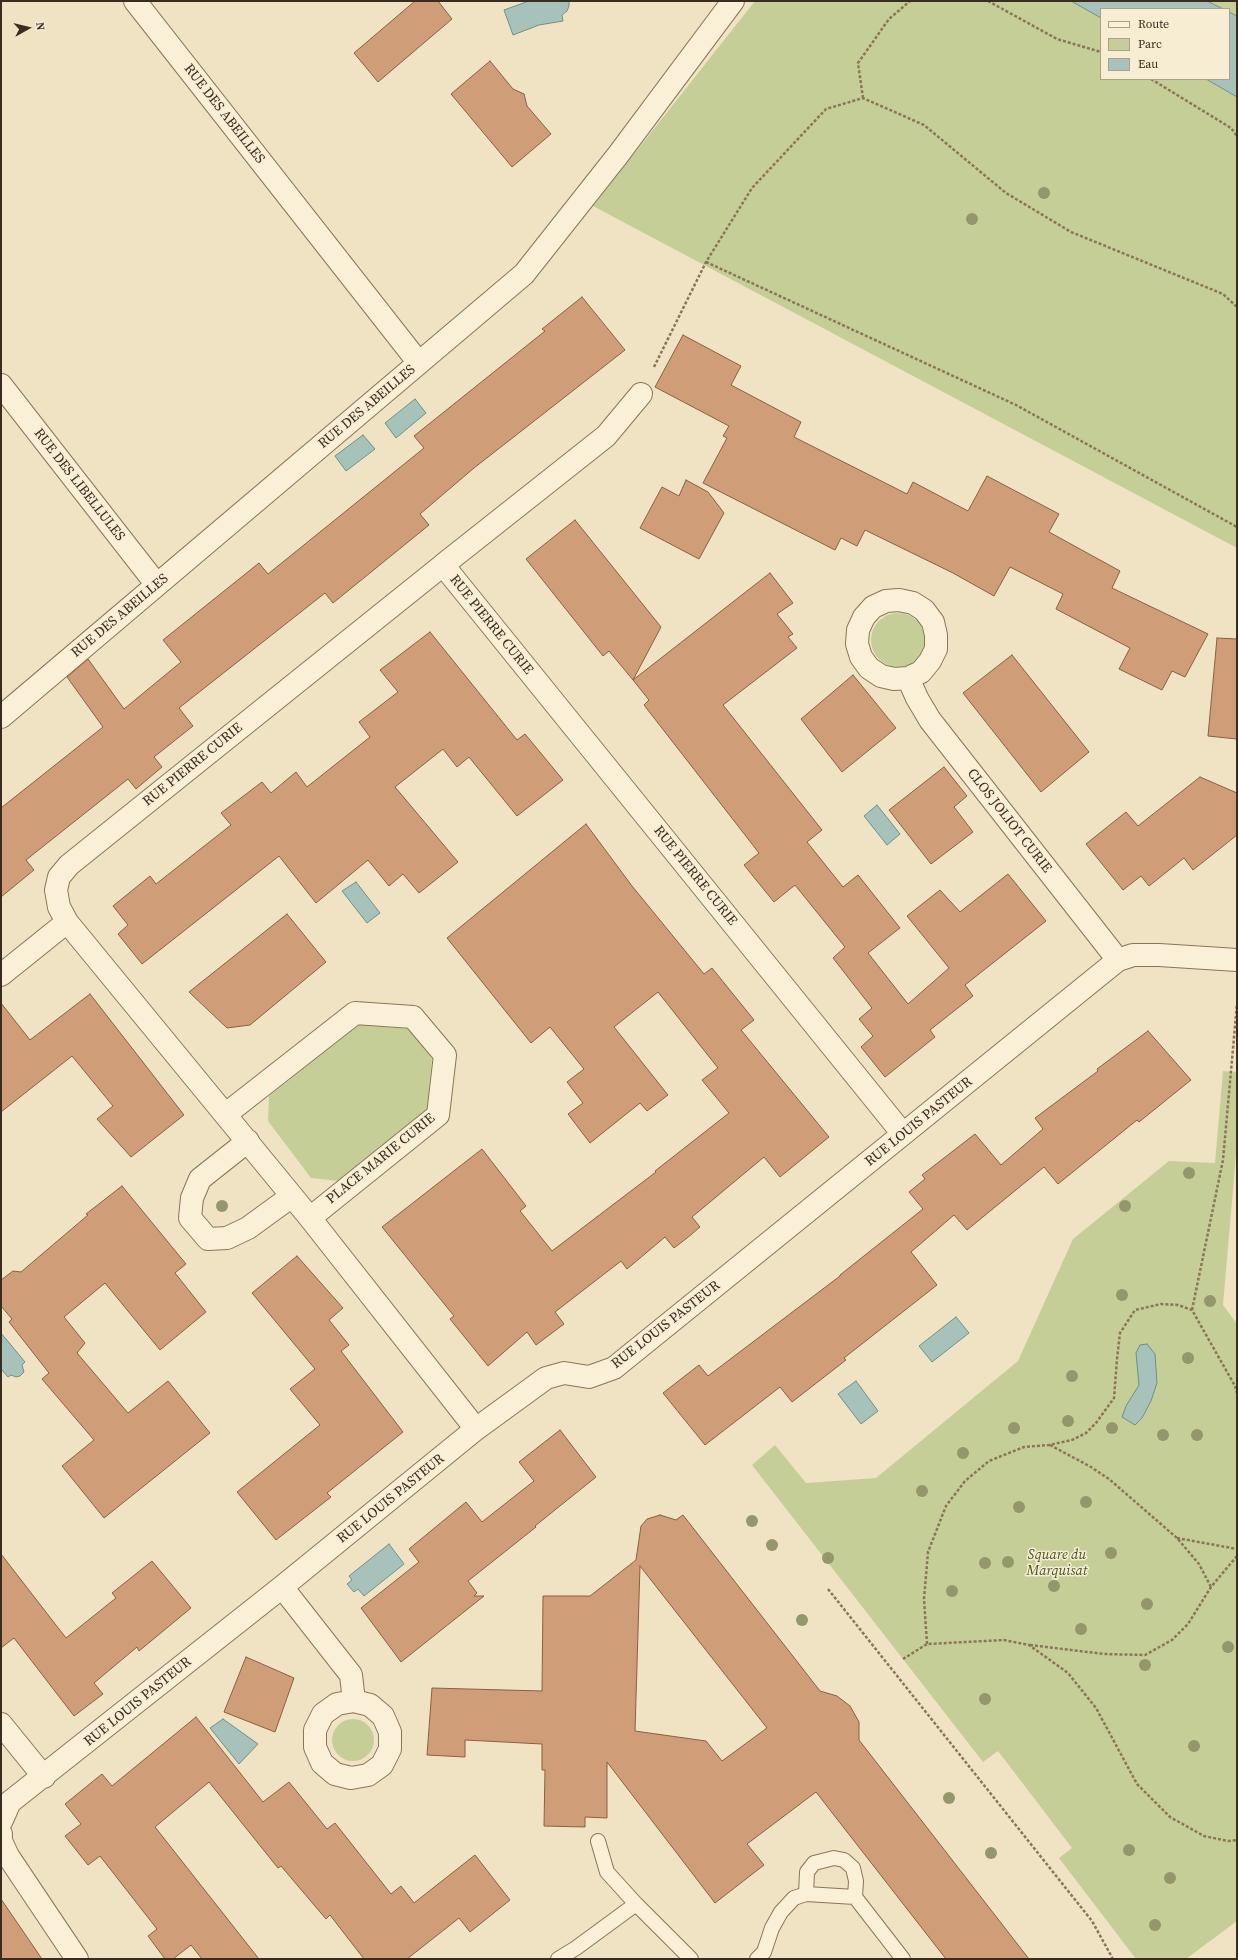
<!DOCTYPE html>
<html>
<head>
<meta charset="utf-8">
<style>
  body { margin:0 }
  #map { position:relative; width:1238px; height:1960px; overflow:hidden; background:#efe3c4; font-family:"Source Serif 4",serif }
  canvas { display:block }
  .frame { position:absolute; inset:0; border:2px solid #3a2c1e; pointer-events:none }
  .legend { position:absolute; left:1100px; top:8px; width:130px; height:72px; box-sizing:border-box; background:#f7edd3; border:1px solid #aba08b; margin:0; padding:5px 7px; list-style:none; font-size:12px; color:#3a2c1e }
  .legend li { display:flex; align-items:center; gap:8px; height:20px }
  .legend b { width:20px; border:1px solid #aba08b }
  .north { position:absolute; left:8px; top:8px; width:40px; height:40px; -webkit-text-stroke:3px #f7edd3; paint-order:stroke; rotate:82deg; font-size:11px; font-weight:700; line-height:16px; text-align:center; color:#3a2c1e }
  .north::after { content:''; display:block; margin:auto; width:14px; height:18px; background:#3a2c1e; clip-path:polygon(50% 0,100% 100%,50% 72%,0 100%) }
</style>
</head>
<body>
<div id="map">
<canvas width="1238" height="1960"></canvas>
<div class="frame"></div>
<ul class="legend">
<li><b style="height:5px;background:#faf0d7"></b>Route</li>
<li><b style="height:11px;background:#c6ce97"></b>Parc</li>
<li><b style="height:11px;background:#a6c2bb"></b>Eau</li>
</ul>
<div class="north">N</div>
</div>
<script>
const g = document.querySelector('canvas').getContext('2d');
g.lineJoin = 'round';
function fill(path, color) { g.fillStyle = color; g.fill(path, 'evenodd'); }
const toPath = rows => new Path2D(rows.map(r => 'M' + r).join(''));
function trace(path, color, width, dash) { g.strokeStyle = color; g.lineWidth = width; g.lineCap = dash ? 'butt' : 'round'; g.setLineDash(dash || []); g.stroke(path); }
function write(font, color, halo, rows, align = 'center') {
  g.font = font + ' "Source Serif 4",serif'; g.lineWidth = 3; g.setLineDash([]); g.textBaseline = 'middle'; g.strokeStyle = halo; g.fillStyle = color; for (const [text, x, y, turn = 0] of rows) {
    g.save(); g.translate(x, y); g.rotate((+turn || 0) * Math.PI / 180); g.textAlign = isNaN(turn) ? turn : align; if (halo) g.strokeText(text, 0, 0); g.fillText(text, 0, 0); g.restore();
  }
}
const green = toPath([
  [755,1,1071,1,1101,18,1101,79,1206,79,1237,97,1237,548,593,206],
  [1207,1,1237,1,1237,16,1229,12,1229,9,1223,9],
  '871 640a27 27 0 1 1 54 0a27 27 0 1 1-54 0Z',
  [359,1025,409,1029,432,1059,427,1109,339,1181,311,1178,268,1121,269,1096],
  [1223,1071,1237,1072,1237,1143,1223,1305,1237,1324,1237,1921,1186,1959,1136,1959,1059,1858,1072,1848,998,1751,983,1762,752,1465,775,1445,806,1483,876,1478,1018,1361,1073,1239,1169,1161,1215,1163],
  '332 1740a21 21 0 1 1 42 0a21 21 0 1 1-42 0Z'
]);
const water = toPath([
  [529,1,569,1,569,6,567,11,562,15,563,21,539,25,513,35,504,10,529,1],
  [1071,1,1207,1,1223,9,1101,9,1101,18,1071,1],
  [1229,12,1237,16,1237,97,1206,79,1229,79,1229,12],
  [415,399,426,413,396,438,385,423,415,399],
  [363,435,375,449,346,471,335,456,363,435],
  [877,805,900,834,887,845,864,816,877,805],
  [356,882,380,913,367,923,342,891,356,882],
  [956,1317,969,1333,932,1362,919,1346,956,1317],
  [1,1333,25,1362,22,1365,24,1372,20,1376,16,1377,11,1375,8,1377,1,1369,1,1333],
  [1147,1344,1155,1354,1157,1383,1151,1401,1142,1418,1135,1425,1122,1417,1126,1406,1139,1385,1136,1353,1140,1345,1147,1344],
  [856,1381,878,1411,861,1424,838,1394,856,1381],
  [389,1544,404,1564,364,1596,358,1589,354,1592,347,1584,352,1580,349,1576,389,1544],
  [223,1719,258,1744,239,1764,210,1728,223,1719]
]);
const building = toPath([
  [415,1,438,1,452,19,378,82,354,53,415,1],
  [490,61,513,89,524,94,527,106,551,134,512,167,451,94,490,61],
  [582,297,625,350,474,468,420,514,429,525,333,603,325,593,179,708,193,726,154,757,162,767,136,789,128,779,26,860,34,870,1,897,1,808,103,727,67,677,88,659,124,709,181,662,163,640,259,563,268,574,424,448,414,436,545,331,542,329,582,297],
  [683,335,741,366,731,385,801,422,794,437,907,494,913,482,968,511,987,476,1059,514,1049,532,1120,571,1112,588,1208,634,1185,677,1172,671,1162,690,1119,669,1130,648,1056,609,1063,594,1010,567,994,596,953,573,865,530,857,546,841,538,835,550,703,483,727,438,723,436,729,426,655,387,683,335],
  [686,480,708,492,724,513,699,559,640,528,662,487,679,496,686,480],
  [575,520,661,627,633,680,609,651,603,656,526,559,575,520],
  [770,573,793,603,777,614,793,634,788,637,797,648,723,705,822,830,807,842,843,887,858,875,900,928,868,953,908,1004,949,968,907,916,940,890,960,912,1008,874,1046,921,965,985,973,996,930,1030,935,1037,885,1077,861,1047,873,1036,859,1019,872,1008,833,958,845,947,795,885,774,902,744,865,759,853,644,705,649,700,633,680,770,573],
  [430,632,517,740,525,734,563,780,517,816,469,757,457,767,443,749,395,787,458,862,419,893,403,874,389,886,368,860,316,903,279,856,142,964,118,934,128,925,113,906,150,876,156,884,231,825,221,813,262,782,271,793,296,772,307,787,370,737,359,722,398,692,380,670,430,632],
  [1217,638,1237,639,1237,739,1208,736,1217,638],
  [1012,655,1089,752,1041,792,963,693,1012,655],
  [853,675,896,728,842,772,801,719,853,675],
  [944,767,967,796,954,807,973,832,931,864,889,810,944,767],
  [1200,777,1237,793,1237,835,1193,870,1184,858,1149,886,1141,876,1123,890,1086,844,1126,812,1138,826,1200,777],
  [586,824,632,886,704,974,712,968,754,1020,741,1030,829,1137,780,1177,764,1157,692,1217,700,1227,687,1238,674,1248,665,1237,627,1269,621,1261,555,1312,564,1324,536,1345,527,1332,488,1366,450,1319,454,1316,382,1227,482,1149,526,1206,520,1211,552,1251,656,1172,655,1171,729,1113,702,1080,718,1068,658,992,614,1027,668,1095,647,1111,640,1103,590,1143,568,1114,583,1103,567,1082,584,1069,550,1027,531,1043,447,938,586,824],
  [287,914,326,962,250,1025,227,1028,189,992,287,914],
  [90,994,184,1115,131,1157,97,1119,113,1106,72,1056,1,1112,1,1003,30,1040,90,994],
  [1148,1031,1191,1080,1139,1122,1137,1120,1058,1184,1044,1167,967,1230,954,1215,911,1252,937,1285,844,1358,846,1360,792,1402,780,1387,705,1445,663,1393,699,1365,708,1376,840,1276,840,1275,923,1209,909,1192,925,1179,922,1175,975,1134,1001,1165,1043,1129,1035,1118,1098,1071,1097,1069,1148,1031],
  [122,1186,186,1264,175,1273,206,1312,160,1350,105,1283,64,1317,85,1343,77,1353,128,1413,168,1381,210,1433,104,1518,62,1466,94,1440,42,1379,49,1373,9,1322,12,1319,1,1306,1,1280,13,1271,21,1272,88,1215,86,1214,122,1186],
  [297,1256,343,1308,329,1320,349,1345,341,1351,403,1432,327,1493,331,1497,276,1540,237,1492,320,1425,290,1389,315,1369,252,1293,297,1256],
  [560,1430,596,1477,535,1526,536,1527,468,1581,477,1593,474,1596,484,1596,401,1662,361,1608,419,1562,409,1549,466,1502,482,1522,534,1481,519,1462,560,1430],
  [660,1515,676,1520,683,1515,820,1691,837,1696,850,1706,859,1722,859,1740,1029,1959,946,1959,816,1792,747,1844,764,1865,715,1903,607,1762,607,1818,585,1817,585,1827,544,1826,545,1770,542,1770,542,1744,465,1740,465,1757,427,1755,432,1688,542,1691,543,1596,590,1596,636,1560,641,1526,647,1519,660,1515],
  [640,1566,767,1728,722,1761,706,1741,635,1731,640,1566],
  [1,1554,66,1638,116,1598,112,1593,152,1561,191,1608,139,1651,137,1647,94,1683,103,1694,74,1716,14,1638,1,1648,1,1554],
  [246,1657,294,1678,275,1732,224,1712,246,1657],
  [196,1717,263,1802,289,1782,327,1829,335,1823,391,1894,401,1886,414,1903,475,1855,510,1900,470,1932,459,1918,407,1959,364,1959,330,1915,326,1919,281,1866,278,1868,209,1782,155,1827,259,1959,202,1959,191,1945,173,1959,165,1959,148,1936,157,1929,100,1856,88,1865,65,1836,81,1824,65,1804,102,1774,112,1786,196,1717],
  [1,1899,42,1959,1,1959,1,1899]
]);
const path = toPath([
  [988,1,1057,39,1101,52],
  [1151,79,1231,128,1237,136],
  [863,98,858,63,889,19,910,1],
  [706,262,1016,405,1237,527],
  [654,367,706,262,752,188,826,109,863,98,924,125,1006,193,1071,232,1223,294,1237,307],
  [1192,1310,1223,1160,1237,1004],
  [1050,1445,1091,1467,1109,1479,1177,1538,1199,1564,1211,1587],
  [1177,1538,1237,1549],
  [828,1589,1092,1921,1113,1959],
  [927,1644,924,1599,928,1552,946,1506,965,1481,989,1461,1024,1447,1049,1445,1072,1440,1086,1433,1096,1423,1114,1398,1117,1359,1120,1333,1135,1310,1161,1304,1178,1305,1192,1310,1235,1386,1237,1393],
  [1030,1645,1104,1654,1145,1655,1172,1640,1188,1624,1211,1587,1237,1556],
  [903,1659,927,1644,1004,1640,1029,1645,1068,1673,1096,1708,1137,1784,1170,1817,1204,1836,1228,1841,1237,1840]
]);
const lane = toPath([
  [598,1841,607,1872,636,1904,691,1959],
  [806,1894,807,1872,814,1863,834,1858,844,1860,853,1868,856,1881,855,1897],
  [558,1959,576,1948,636,1904],
  [757,1959,764,1952,772,1928,781,1912,794,1898,806,1894,855,1897,903,1959]
]);
const street = toPath([
  [135,1,419,363],
  [1,385,157,585],
  [443,565,606,436,641,394],
  [908,678,894,679,881,676,869,668,861,657,857,644,858,630,864,617,873,607,886,601,899,600,913,603,924,610,933,622,936,635,936,649,930,661,921,672,908,678,917,698,930,720,1118,960],
  [1,717,524,274,618,155,733,1],
  [67,922,310,1218,476,1429],
  [1,975,67,922,59,907,56,890,59,877,69,865,443,565,903,1134],
  [226,1114,355,1013,413,1017,445,1055,438,1115,310,1218],
  [248,1141,200,1179,192,1198,190,1218,208,1239,227,1238,248,1228,292,1196],
  [282,1587,351,1675,354,1701,337,1704,323,1714,315,1730,315,1747,322,1763,335,1774,351,1778,368,1775,382,1765,390,1749,390,1732,383,1716,370,1705,354,1701],
  [1,1724,44,1777],
  [1,1822,10,1802,282,1587,476,1429,546,1378,564,1373,589,1377,614,1368,1118,960,1133,955,1159,955,1237,960],
  [1,1834,1,1841,8,1856,77,1959]
]);
const trees = [
  [1044,193],
  [972,219],
  [1189,1173],
  [222,1206],
  [1125,1206],
  [1122,1295],
  [1210,1301],
  [1188,1358],
  [1072,1376],
  [1068,1421],
  [1014,1428],
  [1112,1428],
  [1163,1435],
  [1197,1435],
  [963,1453],
  [922,1491],
  [1086,1502],
  [1019,1507],
  [752,1521],
  [772,1545],
  [1111,1553],
  [828,1558],
  [1008,1562],
  [985,1563],
  [1054,1586],
  [952,1591],
  [1147,1604],
  [802,1620],
  [1081,1629],
  [1228,1647],
  [1145,1665],
  [985,1699],
  [1194,1746],
  [949,1798],
  [1129,1850],
  [991,1853],
  [1170,1878],
  [1155,1925]
];
const streetNames = [
  ["RUE DES ABEILLES",224,114,52],
  ["RUE DES ABEILLES",367,407,-40],
  ["RUE DES LIBELLULES",79,485,52],
  ["RUE DES ABEILLES",120,616,-40],
  ["RUE PIERRE CURIE",491,625,51],
  ["RUE PIERRE CURIE",193,765,-39],
  ["CLOS JOLIOT CURIE",1009,821,52],
  ["RUE PIERRE CURIE",695,876,51],
  ["RUE LOUIS PASTEUR",919,1122,-39],
  ["PLACE MARIE CURIE",381,1159,-39],
  ["RUE LOUIS PASTEUR",666,1325,-38],
  ["RUE LOUIS PASTEUR",391,1499,-39],
  ["RUE LOUIS PASTEUR",138,1702,-39]
];
const parkNames = [
  ["Square du",1057,1555],
  ["Marquisat",1057,1571]
];
fill(green, '#c6ce97');
fill(water, '#a6c2bb');
trace(water, '#6c9189', 1);
fill(building, '#cf9e78');
trace(building, '#8b5f3e', 1);
trace(lane, '#8b7559', 16);
trace(street, '#8b7559', 24);
trace(path, '#8b7559', 2.5, [3, 2]);
trace(lane, '#faf0d7', 14);
trace(street, '#faf0d7', 22);
g.fillStyle = '#94966c';
for (const [x, y] of trees) { g.beginPath(); g.arc(x, y, 6, 0, 2 * Math.PI); g.fill(); }
write('14px', '#3a2c1e', '#f7edd3', streetNames);
write('italic 14px', '#495724', '#f7edd3', parkNames);
</script>
</body>
</html>
